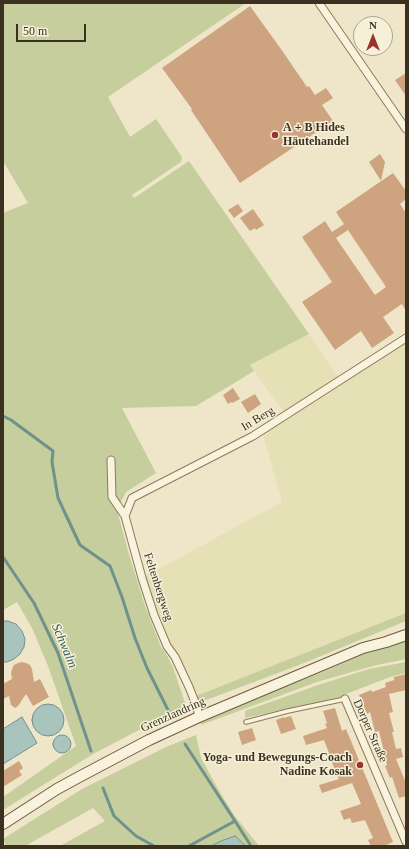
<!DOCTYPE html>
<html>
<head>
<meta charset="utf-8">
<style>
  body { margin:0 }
  #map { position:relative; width:409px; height:849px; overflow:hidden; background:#efe6c9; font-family:"Times New Roman",serif }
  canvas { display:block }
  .frame { position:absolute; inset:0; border:4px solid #3c3021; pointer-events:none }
  .north { position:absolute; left:353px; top:16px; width:40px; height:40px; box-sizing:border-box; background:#f6f0d9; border:1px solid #aca38f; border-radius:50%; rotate:0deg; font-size:11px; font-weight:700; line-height:16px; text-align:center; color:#3c3021 }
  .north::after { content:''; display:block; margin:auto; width:14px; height:18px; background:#9b332d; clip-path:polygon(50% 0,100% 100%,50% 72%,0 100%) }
  .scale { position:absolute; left:16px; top:24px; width:70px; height:18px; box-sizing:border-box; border:2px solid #3c3021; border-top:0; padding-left:5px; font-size:12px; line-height:14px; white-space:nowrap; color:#3c3021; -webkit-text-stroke:3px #f6f0d9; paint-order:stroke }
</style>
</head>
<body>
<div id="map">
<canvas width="409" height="849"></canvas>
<div class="frame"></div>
<div class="north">N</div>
<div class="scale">50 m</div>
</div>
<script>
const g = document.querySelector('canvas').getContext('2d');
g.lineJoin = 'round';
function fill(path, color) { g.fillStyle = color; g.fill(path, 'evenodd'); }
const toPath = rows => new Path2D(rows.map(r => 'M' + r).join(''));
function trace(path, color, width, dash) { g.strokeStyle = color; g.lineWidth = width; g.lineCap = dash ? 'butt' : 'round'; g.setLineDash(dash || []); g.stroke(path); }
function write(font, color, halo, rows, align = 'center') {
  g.font = font + ' "Times New Roman",serif'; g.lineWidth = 3; g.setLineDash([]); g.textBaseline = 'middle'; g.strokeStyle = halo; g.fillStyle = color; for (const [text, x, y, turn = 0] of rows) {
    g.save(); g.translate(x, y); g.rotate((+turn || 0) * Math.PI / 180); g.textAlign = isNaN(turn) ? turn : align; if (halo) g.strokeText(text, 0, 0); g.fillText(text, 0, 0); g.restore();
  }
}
const farmland = toPath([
  [309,334,338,377,285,413,254,371,250,365],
  [406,341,406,613,196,696,182,665,165,637,144,577,282,502,262,432]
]);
const green = toPath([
  [3,3,246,3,108,97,130,137,156,119,182,157,181,162,132,195,134,198,189,161,309,334,250,365,254,371,196,406,122,408,156,473,126,492,117,510,128,551,145,606,161,647,165,652,173,667,187,709,141,729,93,754,3,810,3,797,76,746,48,666,32,628,17,602,3,610,3,213,28,203,3,161],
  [406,613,406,621,299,665,201,702,196,696],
  [406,640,406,659,373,666,317,682,201,725,201,721,234,707,330,669,359,656,392,643],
  [406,662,406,673,390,677,346,694,343,697,245,718,245,711,321,684,369,669],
  [196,735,201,758,221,794,234,815,259,846,246,846,235,836,221,841,211,846,60,846,105,821,93,808,25,846,6,846,3,839,82,789,166,747]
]);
const water = toPath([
  [3,621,8,621,16,624,22,631,25,639,24,647,20,654,14,659,7,662,3,662,3,621],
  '32 720a16 16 0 1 1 32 0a16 16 0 1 1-32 0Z',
  [22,717,37,743,3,764,3,729,22,717],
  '53 744a9 9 0 1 1 18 0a9 9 0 1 1-18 0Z',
  [235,836,246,846,211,846,221,841,235,836]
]);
const stream = toPath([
  [3,416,11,420,53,451,52,462,58,498,80,545,110,566,122,597,135,638,147,668,169,712],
  [3,557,34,603,58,653,91,751],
  [185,744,235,821,189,846],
  [103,788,114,816,136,836,154,846],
  [235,821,251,846]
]);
const building = toPath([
  [250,6,281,49,307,87,309,86,315,95,326,88,333,98,322,105,333,121,240,183,191,110,192,109,162,68],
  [406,73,406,96,395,80],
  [380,154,385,162,381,181,369,162],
  [393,173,406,191,406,199,400,204,406,213,406,311,402,304,383,317,394,333,372,348,361,331,335,350,302,302,332,282,302,237,325,221,332,232,344,224,336,212],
  [348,230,386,287,375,295,336,238],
  [238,204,243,211,234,218,228,210],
  [253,209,264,225,256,230,255,228,250,231,240,218],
  [233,388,240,399,232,403,231,402,228,404,223,395],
  [255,394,261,404,248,413,241,402],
  [22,662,26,663,30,665,32,669,34,682,40,679,49,697,33,706,26,694,18,706,15,708,11,705,9,696,3,699,3,684,12,679,11,673,12,669,14,665,18,663],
  [406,674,406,690,389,694,393,712,389,713,394,732,392,732,396,749,401,748,403,757,396,759,406,783,406,796,399,798,392,777,390,778,385,766,387,765,379,731,375,732,370,712,367,714,359,695,371,690,372,692,386,687,385,683,394,680,394,677],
  [335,708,342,731,346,729,393,842,384,846,371,846,368,840,373,838,365,820,352,823,350,818,344,820,340,811,361,804,352,783,322,793,319,785,339,779,328,753,329,753,324,740,306,745,303,736,327,728,325,724,327,723,323,711],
  [291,716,296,729,281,734,276,720,284,717,284,718],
  [252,728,256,740,242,745,238,732],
  [19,761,23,768,19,771,22,775,3,787,3,771]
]);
const lane = toPath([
  [246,722,288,711,345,699]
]);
const street = toPath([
  [319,3,406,129],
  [111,460,112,497,125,516,142,578,154,615,167,646,175,657,189,687,197,707,199,717],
  [125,516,132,498,253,436,406,338],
  [345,699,406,842]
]);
const secondary = toPath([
  [3,824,57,789,79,777,149,740,199,717,363,648,386,642,406,635]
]);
const markers = [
  [275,135,4,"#9b332d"],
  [360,765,4,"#9b332d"]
];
const poiNames = [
  ["A + B Hides",283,128],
  ["Häutehandel",283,142],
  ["Yoga- und Bewegungs-Coach",352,758,"right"],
  ["Nadine Kosak",352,772,"right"]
];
const streetNames = [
  ["In Berg",258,419,-31],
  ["Feltenbergweg",158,587,72],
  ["Grenzlandring",173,715,-24],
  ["Dorper Straße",370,731,66]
];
const waterNames = [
  ["Schwalm",64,646,67]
];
fill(farmland, '#e5e0b6');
fill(green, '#c5ce9c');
fill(water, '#a9c3bd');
trace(water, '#70928c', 1);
trace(stream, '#70928c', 3);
fill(building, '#cda47f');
trace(lane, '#8c795d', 5.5);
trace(street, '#8c795d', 9);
trace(secondary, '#6e5a40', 12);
trace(lane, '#f9f2dc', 3.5);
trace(street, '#f9f2dc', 7);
trace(secondary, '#f9f2dc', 10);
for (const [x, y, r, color] of markers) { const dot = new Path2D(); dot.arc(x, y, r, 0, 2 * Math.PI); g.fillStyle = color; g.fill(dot); trace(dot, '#f6f0d9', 1.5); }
write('bold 12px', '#3c3021', '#f6f0d9', poiNames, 'left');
write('12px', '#3c3021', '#f6f0d9', streetNames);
write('italic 13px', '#305c5c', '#f6f0d9', waterNames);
</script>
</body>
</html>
